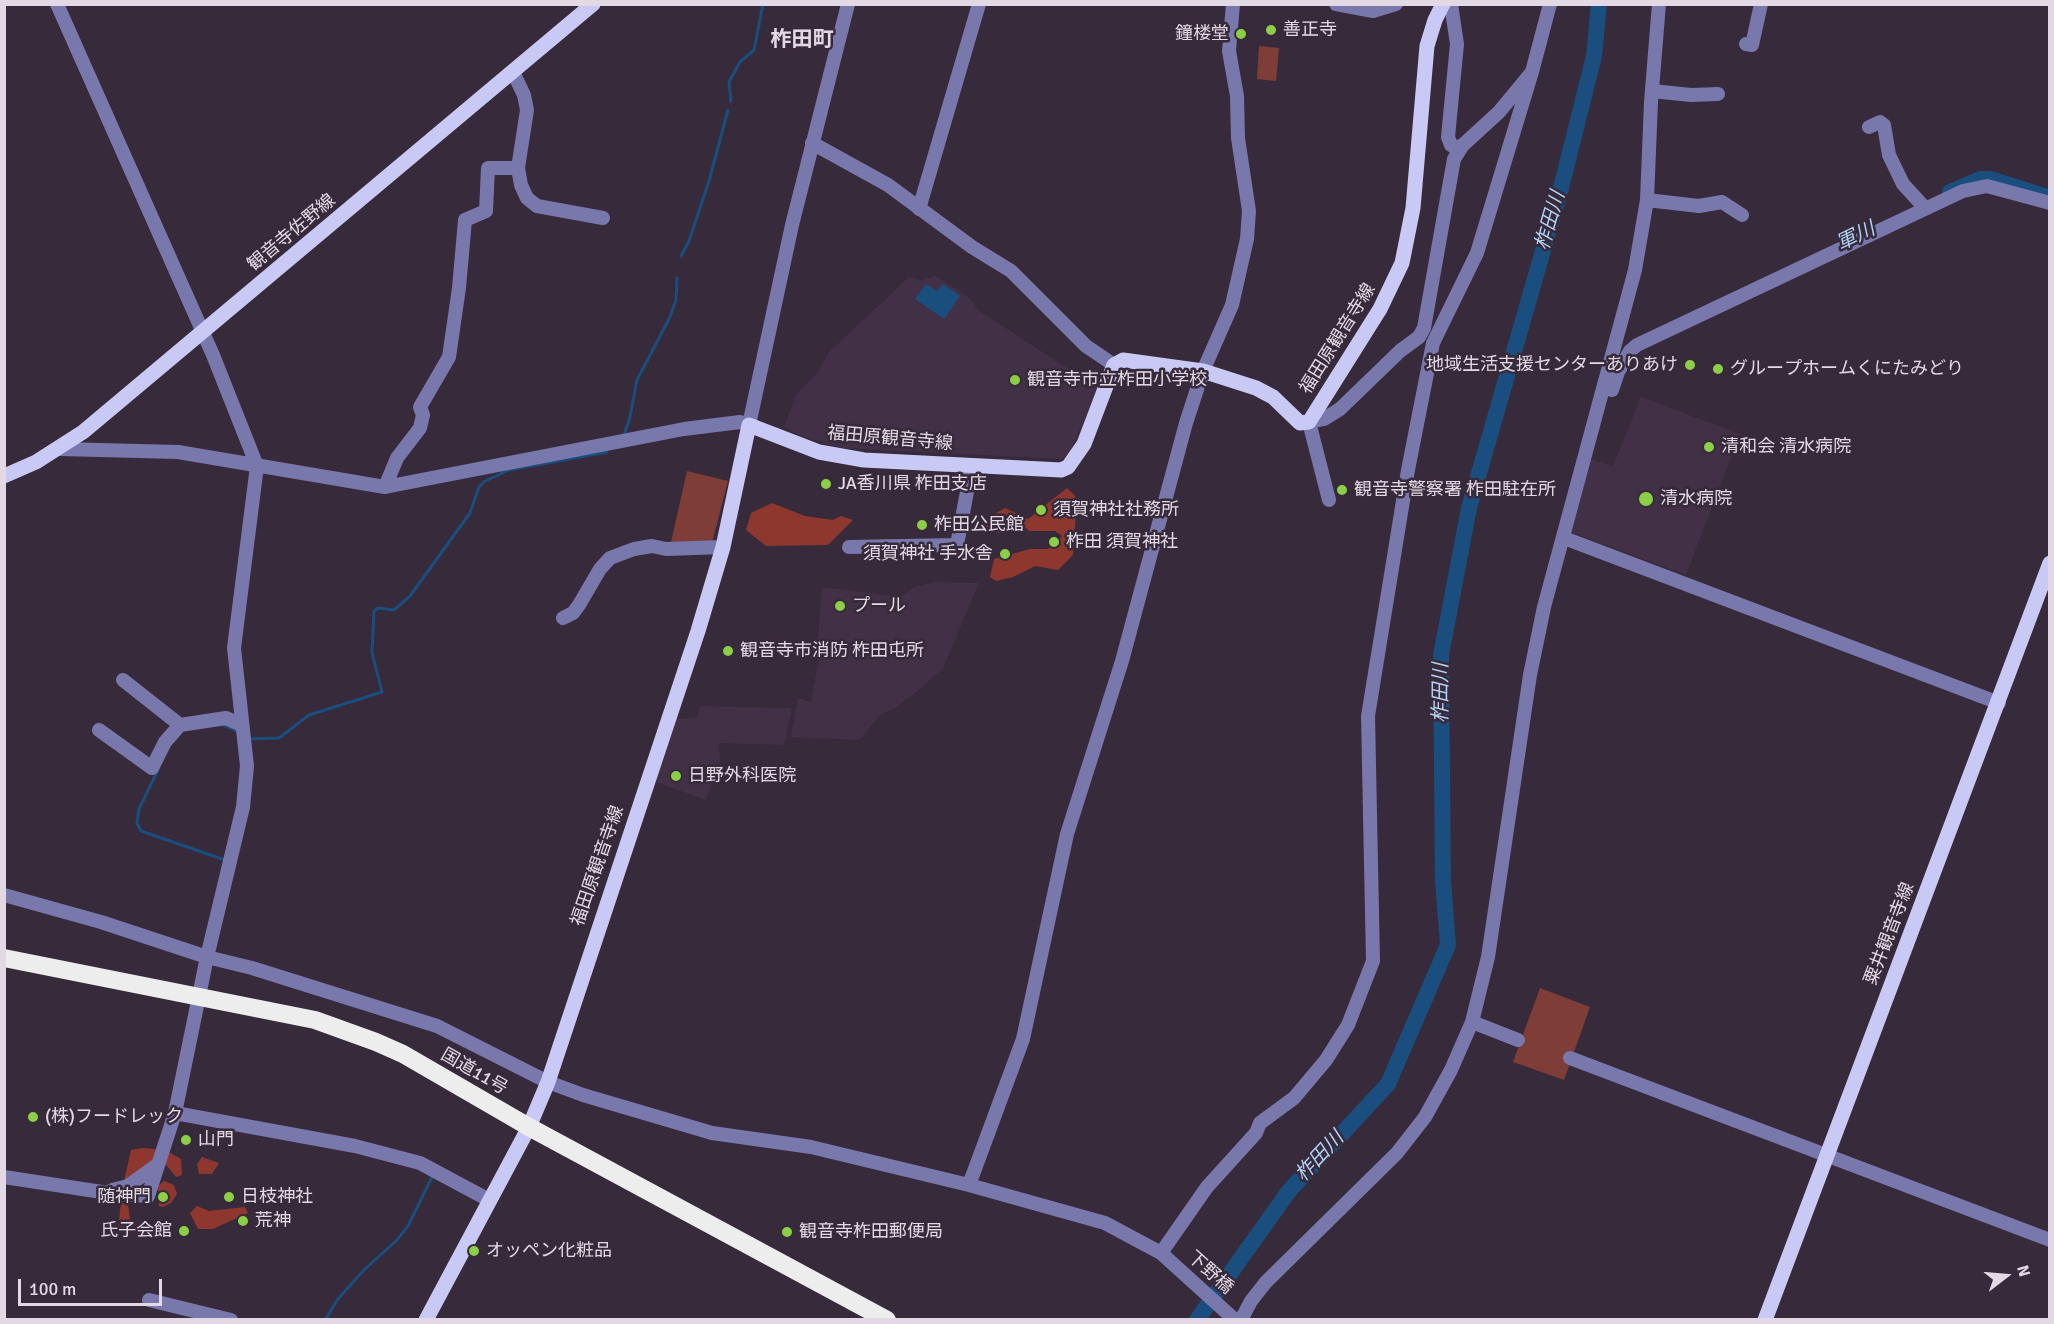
<!DOCTYPE html>
<html>
<head>
<meta charset="utf-8">
<style>
  body { margin:0 }
  #map { position:relative; width:2054px; height:1324px; overflow:hidden; background:#372a3a; font-family:Signika,sans-serif }
  canvas { display:block }
  .frame { position:absolute; inset:0; border:6px solid #e2d9e4; pointer-events:none }
  .north { position:absolute; left:1976px; top:1246px; width:60px; height:60px; -webkit-text-stroke:4px #372a3a; paint-order:stroke; rotate:74deg; font-size:16px; font-weight:700; line-height:24px; text-align:center; color:#e2d9e4 }
  .north::after { content:''; display:block; margin:auto; width:21px; height:27px; background:#e2d9e4; clip-path:polygon(50% 0,100% 100%,50% 72%,0 100%) }
  .scale { position:absolute; left:18px; top:1279px; width:144px; height:27px; box-sizing:border-box; border:3px solid #e2d9e4; border-top:0; padding-left:8px; font-size:18px; line-height:21px; white-space:nowrap; color:#e2d9e4; -webkit-text-stroke:4px #372a3a; paint-order:stroke }
</style>
</head>
<body>
<div id="map">
<canvas width="2054" height="1324"></canvas>
<div class="frame"></div>
<div class="north">N</div>
<div class="scale">100 m</div>
</div>
<script>
const g = document.querySelector('canvas').getContext('2d');
g.lineJoin = 'round';
function fill(path, color) { g.fillStyle = color; g.fill(path, 'evenodd'); }
const toPath = rows => new Path2D(rows.map(r => 'M' + r).join(''));
function trace(path, color, width, dash) { g.strokeStyle = color; g.lineWidth = width; g.lineCap = dash ? 'butt' : 'round'; g.setLineDash(dash || []); g.stroke(path); }
function write(font, color, halo, rows, align = 'center') {
  g.font = font + ' Signika,"Noto Sans JP",sans-serif'; g.lineWidth = 5; g.setLineDash([]); g.textBaseline = 'middle'; g.strokeStyle = halo; g.fillStyle = color; for (const [text, x, y, turn = 0] of rows) {
    g.save(); g.translate(x, y); g.rotate((+turn || 0) * Math.PI / 180); g.textAlign = isNaN(turn) ? turn : align; if (halo) g.strokeText(text, 0, 0); g.fillText(text, 0, 0); g.restore();
  }
}
const built = toPath([
  [936,276,971,299,978,310,1098,388,1070,452,1062,459,841,448,801,436,784,427,796,395,818,372,828,353,909,277,922,280],
  [1641,397,1740,434,1686,575,1568,531,1589,459,1613,466],
  [934,582,979,583,943,668,914,694,894,709,881,714,859,740,791,737,798,698,811,702,820,651,817,650,822,587,900,597,914,587],
  [700,706,792,708,784,745,719,743,720,762,706,800,655,782,676,719,697,718]
]);
const green = toPath([
  [1259,46,1279,48,1276,81,1257,79],
  [687,471,728,481,712,543,671,542],
  [1540,988,1590,1007,1564,1080,1513,1062]
]);
const forest = toPath([
  [1067,488,1077,498,1073,555,1058,570,1035,566,1013,577,996,581,990,577,994,559,1030,549,1048,549,1062,536,1055,531,1029,531,1020,522,1000,533,982,529,989,517,1005,508,1028,519],
  [772,503,805,516,833,520,841,516,853,520,828,545,766,546,746,530,751,513],
  [142,1148,165,1150,181,1159,182,1175,176,1177,159,1156,124,1181,131,1150],
  [202,1157,219,1163,212,1174,199,1174,197,1164],
  [164,1181,174,1185,177,1194,171,1203,163,1207,159,1206,158,1186],
  [121,1203,128,1204,130,1220,139,1227,156,1229,159,1234,125,1232,118,1228],
  [197,1206,209,1211,245,1207,248,1213,213,1229,198,1229,190,1213]
]);
const water = toPath([
  [926,284,937,291,943,284,960,296,944,319,915,299]
]);
const stream = toPath([
  [731,101,729,82,740,62,754,50,763,4],
  [681,256,689,241,709,181,728,110],
  [624,435,630,417,637,380,669,319,676,300,677,278],
  [223,725,239,732],
  [249,739,279,738,309,715,382,692,372,653,374,611,378,608,394,610,410,596,470,513,479,487,485,481,509,470,607,452],
  [158,770,139,809,137,823,141,831,225,860],
  [325,1320,338,1299,364,1270,397,1240,408,1226,433,1175]
]);
const river = toPath([
  [1950,192,1980,179,1990,179,2050,198],
  [1197,1320,1289,1191,1388,1084,1448,945,1443,881,1441,655,1469,508,1561,188,1594,56,1599,4]
]);
const minor = toPath([
  [1336,4,1373,11,1396,4],
  [1451,4,1457,44,1448,137,1451,145,1456,148,1463,145],
  [1746,44,1752,45,1761,4],
  [513,72,524,95,527,110,518,168,521,185,527,198,537,206,603,218],
  [1652,91,1691,95,1718,94],
  [1869,127,1880,122,1884,125,1889,155,1903,184,1925,208],
  [812,143,888,185,972,247,1011,271,1086,346,1114,365],
  [1647,200,1699,206,1722,202,1742,215],
  [919,209,979,4],
  [1612,390,1618,372,1630,351,1637,345,1963,191,1987,186,2050,203],
  [60,449,178,452,385,487,684,429,740,422,749,425,792,225,848,4],
  [385,487,397,458,420,428,423,415,420,407,449,357,459,288,465,220,486,211,488,168,518,168],
  [1329,500,1309,422,1324,419,1340,409,1400,351,1419,337,1424,328,1454,159,1463,145,1499,112,1532,72,1550,4],
  [1564,538,1999,703],
  [849,547,957,545,972,465],
  [563,618,573,613,579,605,600,569,610,558,634,549,652,546,666,549,723,547],
  [123,680,180,725],
  [99,730,152,768,165,742,180,725,226,718,242,725],
  [4,895,101,922,207,957,252,968,437,1026,548,1082,583,1095,712,1133,811,1147,969,1185,1105,1223,1161,1253,1235,1320],
  [1472,1022,1518,1040],
  [1570,1058,2050,1240],
  [175,1113,355,1146,420,1163,489,1200],
  [4,1177,115,1194,148,1196,175,1113,207,957,243,807,247,766,234,648,257,466,213,355,57,4],
  [969,1185,1023,1039,1067,834,1122,661,1186,423,1203,371,1232,305,1247,239,1249,211,1238,138,1237,96,1229,51,1233,4],
  [112,1190,128,1186,157,1165],
  [1161,1253,1207,1187,1256,1133,1260,1123,1294,1098,1326,1060,1348,1025,1373,961,1368,716,1408,470,1433,343,1477,253,1532,72],
  [149,1300,231,1320],
  [1241,1320,1251,1301,1266,1282,1397,1153,1425,1117,1451,1070,1472,1022,1488,957,1530,675,1544,607,1635,270,1647,200,1651,102,1659,4]
]);
const major = toPath([
  [4,476,36,462,83,432,593,4],
  [426,1320,529,1127,548,1082,698,631,723,547,749,425,819,452,864,460,1061,470,1068,467,1084,444,1114,365,1123,360,1203,371,1256,388,1273,397,1300,423,1309,422,1380,309,1402,263,1413,208,1427,46,1435,20,1443,4],
  [1765,1320,2050,563]
]);
const highway = toPath([
  [4,958,315,1020,376,1042,403,1054,529,1127,887,1320]
]);
const markers = [
  [1271,30,6,"#8cce45"],
  [1241,34,6,"#8cce45"],
  [1690,365,6,"#8cce45"],
  [1718,369,6,"#8cce45"],
  [1015,380,6,"#8cce45"],
  [1709,447,6,"#8cce45"],
  [826,484,6,"#8cce45"],
  [1342,490,6,"#8cce45"],
  [1646,499,8,"#8cce45"],
  [1041,510,6,"#8cce45"],
  [922,525,6,"#8cce45"],
  [1054,542,6,"#8cce45"],
  [1005,554,6,"#8cce45"],
  [840,606,6,"#8cce45"],
  [728,651,6,"#8cce45"],
  [676,776,6,"#8cce45"],
  [33,1117,6,"#8cce45"],
  [186,1140,6,"#8cce45"],
  [163,1197,6,"#8cce45"],
  [229,1197,6,"#8cce45"],
  [243,1221,6,"#8cce45"],
  [184,1231,6,"#8cce45"],
  [787,1232,6,"#8cce45"],
  [474,1251,6,"#8cce45"]
];
const poiNames = [
  ["善正寺",1283,30],
  ["鐘楼堂",1229,34,"right"],
  ["地域生活支援センターありあけ",1678,365,"right"],
  ["グループホームくにたみどり",1730,369],
  ["観音寺市立柞田小学校",1027,380],
  ["清和会 清水病院",1721,447],
  ["JA香川県 柞田支店",838,484],
  ["観音寺警察署 柞田駐在所",1354,490],
  ["清水病院",1660,499],
  ["須賀神社社務所",1053,510],
  ["柞田公民館",934,525],
  ["柞田 須賀神社",1066,542],
  ["須賀神社 手水舎",993,554,"right"],
  ["プール",852,606],
  ["観音寺市消防 柞田屯所",740,651],
  ["日野外科医院",688,776],
  ["(株)フードレック",45,1117],
  ["山門",198,1140],
  ["随神門",151,1197,"right"],
  ["日枝神社",241,1197],
  ["荒神",255,1221],
  ["氏子会館",172,1231,"right"],
  ["観音寺柞田郵便局",799,1232],
  ["オッペン化粧品",486,1251]
];
const streetNames = [
  ["観音寺佐野線",292,233,-40],
  ["福田原観音寺線",1338,339,-58],
  ["福田原観音寺線",890,439,5],
  ["福田原観音寺線",598,866,-71],
  ["粟井観音寺線",1890,934,-69],
  ["国道11号",474,1072,30],
  ["下野橋",1210,1273,42]
];
const waterNames = [
  ["柞田川",1551,221,-74],
  ["軍川",1856,237,-26],
  ["柞田川",1442,693,-90],
  ["柞田川",1320,1157,-47]
];
const quarterNames = [
  ["柞田町",802,40]
];
fill(built, '#413046');
fill(green, '#7e3d36');
fill(forest, '#8e372f');
fill(water, '#1a4e7e');
trace(stream, '#1a4e7e', 3);
trace(river, '#1a4e7e', 16);
trace(minor, '#7878ad', 14);
trace(major, '#c8c9f5', 15);
trace(highway, '#ededed', 18);
for (const [x, y, r, color] of markers) { const dot = new Path2D(); dot.arc(x, y, r, 0, 2 * Math.PI); g.fillStyle = color; g.fill(dot); trace(dot, '#372a3a', 2); }
write('18px', '#e2d9e4', '#372a3a', poiNames, 'left');
write('18px', '#e2d9e4', '#372a3a', streetNames);
write('italic 20px', '#b0d1f4', '#372a3a', waterNames);
write('bold 21px', '#e2d9e4', '#372a3a', quarterNames);
</script>
</body>
</html>
